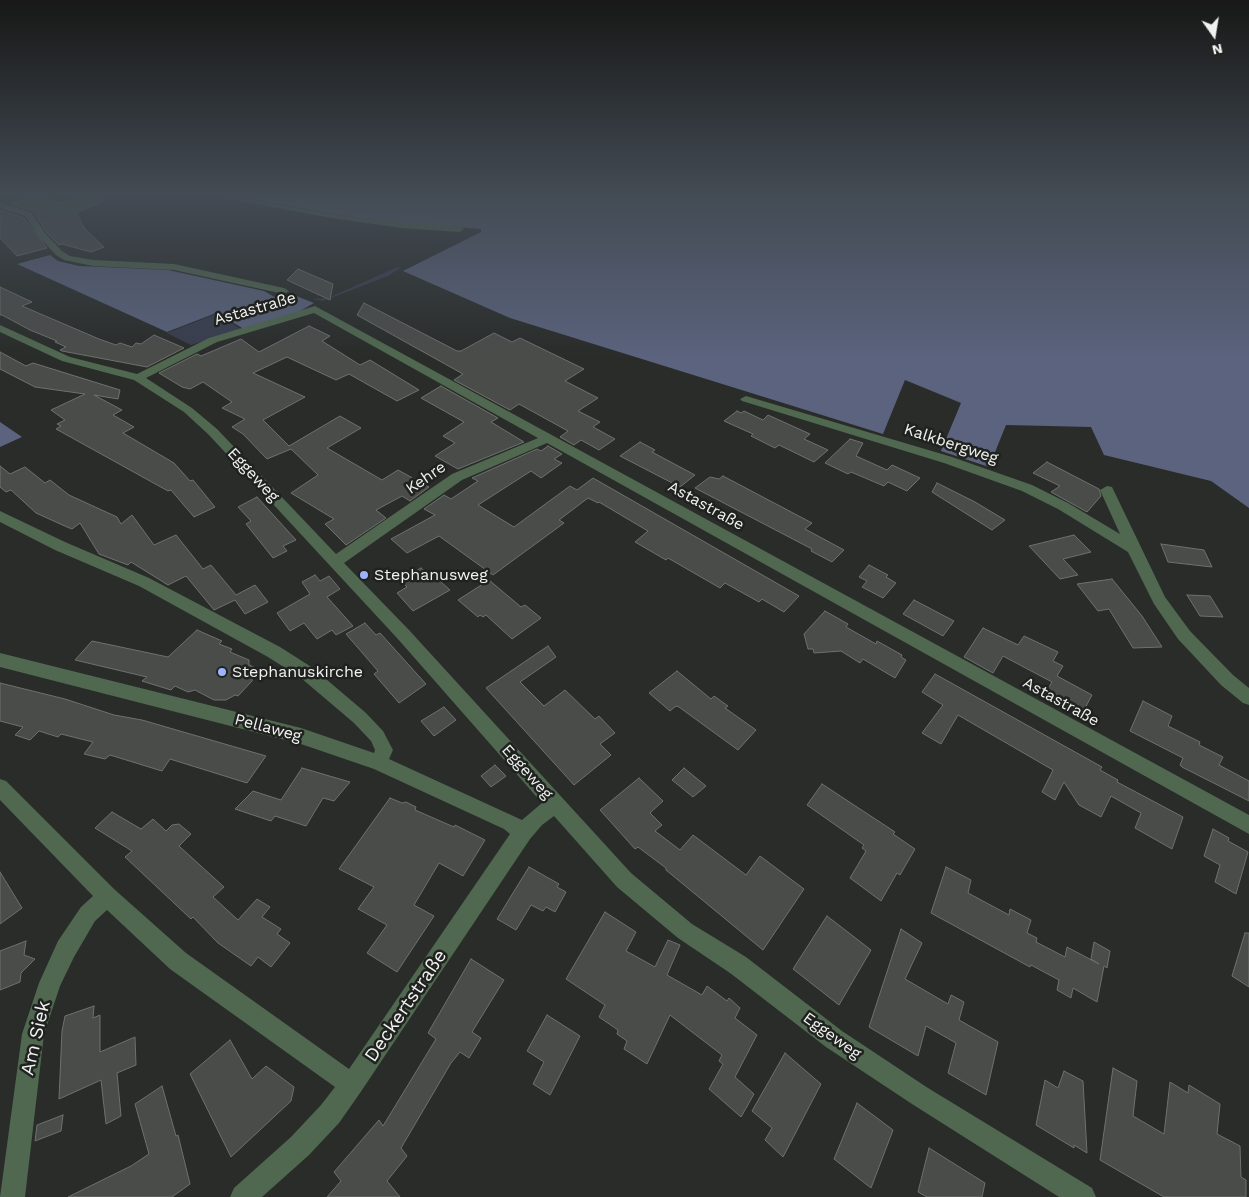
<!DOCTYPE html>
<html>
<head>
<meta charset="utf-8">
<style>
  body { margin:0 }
  #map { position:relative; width:1249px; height:1197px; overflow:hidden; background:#292c29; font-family:"Work Sans",sans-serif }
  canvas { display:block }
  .north { position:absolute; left:1189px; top:10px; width:50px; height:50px; -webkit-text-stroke:4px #202220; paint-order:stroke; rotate:167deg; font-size:14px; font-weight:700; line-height:20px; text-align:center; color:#f0f2f0 }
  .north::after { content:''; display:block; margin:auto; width:18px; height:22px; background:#f0f2f0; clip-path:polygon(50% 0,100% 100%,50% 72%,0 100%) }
</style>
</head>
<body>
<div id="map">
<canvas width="1249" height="1197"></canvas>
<div class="north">N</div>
</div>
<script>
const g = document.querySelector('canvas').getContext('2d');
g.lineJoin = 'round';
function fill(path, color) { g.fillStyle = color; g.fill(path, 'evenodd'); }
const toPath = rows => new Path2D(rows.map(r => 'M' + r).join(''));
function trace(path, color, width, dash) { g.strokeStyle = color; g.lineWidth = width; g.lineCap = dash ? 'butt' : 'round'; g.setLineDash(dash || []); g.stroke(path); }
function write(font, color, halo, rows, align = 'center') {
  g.font = font + ' "Work Sans",sans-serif'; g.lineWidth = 5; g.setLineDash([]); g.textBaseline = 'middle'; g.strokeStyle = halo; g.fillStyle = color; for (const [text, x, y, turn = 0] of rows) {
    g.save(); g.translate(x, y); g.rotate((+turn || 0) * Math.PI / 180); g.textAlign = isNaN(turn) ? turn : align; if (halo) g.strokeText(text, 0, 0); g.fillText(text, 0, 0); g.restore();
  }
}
const green = toPath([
  [402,267,388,276,323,301,312,299,328,298,395,268],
  [216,314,241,329,191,345,167,333]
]);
const forest = toPath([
  [222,193,1249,193,1249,508,1211,481,1104,455,1091,427,1006,425,989,467,941,451,961,403,905,380,883,434,510,318,403,271,481,232,481,229,405,223,333,214],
  [50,255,58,261,79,266,168,270,264,291,278,299,291,294,314,303,293,315,244,329,216,313,167,332,17,264],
  [0,422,22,437,0,447]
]);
const building = toPath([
  [91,193,100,193,103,201,76,213,85,229,104,247,91,252,62,244,59,245,47,233,33,211,10,204,32,195,63,203,91,193],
  [0,210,24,218,47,248,17,256,0,238,0,210],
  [298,269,333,284,330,300,287,280,298,269],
  [0,287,32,302,22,306,99,339,116,345,120,343,132,347,136,343,141,344,154,335,184,348,147,367,62,351,60,350,66,347,55,342,57,341,30,330,2,315,0,315,0,287],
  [364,303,457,351,461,351,494,333,512,342,520,338,584,369,565,381,598,398,578,411,600,422,593,427,615,439,599,450,581,440,574,445,560,437,568,431,519,404,510,410,454,380,463,374,357,315,364,303],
  [309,326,330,336,322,341,360,365,370,360,419,390,397,401,349,374,336,380,287,357,253,373,305,397,263,420,289,446,340,416,361,428,327,448,382,480,398,470,429,487,410,501,402,496,376,510,386,518,346,545,325,524,334,519,291,493,318,475,291,449,267,459,243,434,232,427,245,419,222,408,232,402,203,382,190,389,182,387,159,373,197,354,201,356,241,339,259,352,309,326],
  [0,352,26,366,33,363,120,390,118,399,94,395,122,410,113,415,134,427,123,433,174,463,190,481,193,480,215,507,194,517,171,490,168,491,56,429,61,426,57,424,65,420,51,410,85,394,35,387,0,369,0,352],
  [441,386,498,418,491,422,524,442,458,469,435,456,455,443,443,436,464,422,421,398,441,386],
  [737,411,741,413,744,411,763,420,768,415,810,434,804,439,828,450,814,462,779,445,775,448,751,436,753,434,724,421,737,411],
  [850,439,863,443,856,456,887,470,892,465,920,478,907,491,888,482,884,486,851,472,848,474,825,463,850,439],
  [640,442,655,450,652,452,695,475,680,487,620,456,640,442],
  [548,446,562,454,554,459,562,463,541,478,531,471,478,505,514,527,570,486,577,490,593,478,799,596,784,612,762,599,759,602,725,583,720,588,668,558,666,560,635,542,648,531,599,502,598,503,588,498,559,520,564,523,493,575,439,536,407,553,391,539,435,515,424,509,444,495,451,499,478,481,472,478,537,449,541,451,548,446],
  [1047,462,1099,489,1101,496,1087,512,1051,492,1060,486,1033,473,1047,462],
  [0,466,10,474,25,467,45,483,50,480,69,495,117,517,121,524,132,515,154,545,176,535,203,569,211,565,236,595,255,585,268,602,245,614,235,600,214,610,186,576,168,585,131,562,128,565,99,554,80,523,72,529,67,527,36,513,11,490,6,492,0,487,0,466],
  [723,476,812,523,805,529,844,550,832,562,811,551,812,549,695,488,710,477,719,479,723,476],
  [937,483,975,502,1005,520,992,530,932,492,937,483],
  [257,497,296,540,283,546,287,551,273,558,246,524,251,521,238,507,257,497],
  [1074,535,1091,552,1063,559,1078,575,1060,579,1029,546,1074,535],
  [1161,544,1204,550,1212,567,1168,562,1161,544],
  [869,565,888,575,886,577,896,583,883,598,862,587,867,581,859,577,869,565],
  [421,568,430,576,432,574,450,590,413,611,397,593,407,587,400,580,421,568],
  [315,575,320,581,329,576,340,589,327,597,353,626,336,635,332,630,317,639,304,623,290,631,277,613,310,594,302,582,315,575],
  [1112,579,1142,616,1162,647,1133,648,1109,609,1098,611,1077,584,1112,579],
  [489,580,521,607,525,605,541,618,512,639,486,615,483,617,480,615,478,617,458,600,489,580],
  [1187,595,1210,596,1223,617,1200,616,1187,595],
  [914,600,954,621,943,636,903,614,914,600],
  [825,611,848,624,846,627,876,644,877,641,902,655,901,657,906,660,895,678,863,659,860,663,841,651,814,653,813,649,808,649,804,634,825,611],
  [365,623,376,635,380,633,426,684,399,703,374,674,378,671,346,634,365,623],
  [983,628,1018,645,1024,636,1058,652,1053,661,1063,666,1057,676,1092,695,1082,714,1055,699,1057,695,1047,690,1052,682,1003,656,993,673,964,657,983,628],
  [197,630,222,641,219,644,232,649,230,652,249,660,249,665,254,667,252,681,238,696,235,695,226,700,214,700,195,690,188,692,175,686,171,690,142,681,147,677,75,660,92,641,168,657,197,630],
  [548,646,556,657,520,682,544,706,565,690,595,719,599,716,615,733,600,744,611,755,574,785,486,688,548,646],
  [677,671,711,699,714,696,728,706,725,708,756,730,738,750,679,707,676,706,670,711,649,693,677,671],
  [935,674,1102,767,1100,770,1118,780,1117,782,1183,817,1172,849,1135,828,1141,813,1111,796,1101,817,1079,805,1064,782,1055,800,1042,792,1053,770,958,715,941,744,922,733,943,705,922,692,935,674],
  [0,683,65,699,114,715,142,720,266,756,247,783,170,759,162,771,110,755,105,759,84,754,93,742,61,734,58,737,39,731,30,740,15,735,23,727,0,721,0,683],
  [1143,701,1172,716,1168,726,1200,742,1199,745,1223,757,1219,765,1249,781,1249,801,1182,767,1180,765,1183,758,1130,731,1143,701],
  [444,707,456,720,434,736,421,721,444,707],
  [495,765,506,776,491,787,481,776,495,765],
  [302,768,350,782,334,801,323,798,306,826,275,816,271,821,235,809,253,791,281,800,302,768],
  [684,768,706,786,693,797,672,780,684,768],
  [639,778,663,801,650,813,662,825,655,831,680,850,693,835,746,875,760,856,804,889,763,950,666,870,666,868,638,847,635,849,600,810,639,778],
  [822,784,895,832,893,834,915,849,900,875,897,873,881,901,850,878,866,851,862,848,864,845,807,805,822,784],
  [390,798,402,803,406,802,416,807,415,810,454,827,455,825,485,840,463,876,439,863,414,905,434,916,397,972,367,953,387,925,358,909,374,887,339,869,390,798],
  [112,812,141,829,153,819,166,831,172,825,179,824,191,834,179,846,224,887,213,897,238,920,257,899,270,907,262,917,281,929,277,934,290,943,271,967,258,957,251,966,218,943,193,917,191,919,125,857,132,851,95,828,112,812],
  [1213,829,1229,838,1228,841,1248,852,1236,894,1215,882,1220,865,1204,856,1213,829],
  [529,867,559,884,557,887,566,892,555,912,546,907,543,911,531,905,516,930,497,919,529,867],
  [946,867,971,880,968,893,1009,915,1010,909,1031,920,1027,933,1037,938,1036,942,1065,957,1067,947,1099,964,1091,959,1094,942,1110,951,1107,968,1104,966,1097,1002,1073,988,1071,998,1057,990,1059,980,1031,965,1030,967,931,913,946,867],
  [0,872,22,908,0,924,0,872],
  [605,912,636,932,626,951,655,967,668,940,680,945,667,975,702,995,707,986,727,1001,729,998,740,1008,735,1018,757,1035,735,1077,754,1094,741,1117,709,1089,723,1064,719,1061,722,1055,670,1015,647,1064,624,1049,627,1041,617,1034,618,1030,599,1017,605,1005,566,979,605,912],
  [827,916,871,950,839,1005,793,969,827,916],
  [901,929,922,943,905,979,948,1004,951,995,964,1002,959,1020,998,1042,986,1095,948,1073,956,1043,926,1026,918,1056,869,1027,901,929],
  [1245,933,1249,933,1249,987,1232,976,1245,933],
  [26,941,24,955,35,959,21,973,20,982,0,990,0,951,26,941],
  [471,959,504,980,472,1032,481,1038,469,1058,460,1052,451,1063,401,1148,407,1156,387,1181,400,1197,327,1197,341,1181,334,1172,379,1120,383,1126,436,1039,428,1033,471,959],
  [94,1006,93,1018,100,1015,100,1052,135,1037,136,1065,117,1073,121,1116,106,1124,101,1080,59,1099,62,1031,65,1016,94,1006],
  [547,1015,580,1036,550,1095,533,1084,544,1062,527,1051,547,1015],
  [230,1040,252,1079,266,1066,294,1087,291,1101,231,1157,190,1074,230,1040],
  [785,1053,821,1084,783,1157,765,1140,772,1128,752,1111,785,1053],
  [1113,1068,1137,1081,1133,1116,1164,1134,1170,1082,1188,1093,1189,1085,1220,1104,1217,1134,1240,1146,1241,1177,1246,1180,1246,1197,1164,1197,1100,1160,1113,1068],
  [1064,1071,1083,1081,1087,1153,1074,1145,1074,1148,1036,1125,1045,1080,1058,1088,1064,1071],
  [162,1086,176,1136,178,1135,190,1184,172,1197,68,1197,131,1166,149,1154,135,1104,162,1086],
  [857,1103,893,1130,871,1188,834,1159,857,1103],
  [63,1115,61,1131,35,1141,37,1125,63,1115],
  [929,1148,985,1183,982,1197,927,1197,918,1192,929,1148]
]);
const minor = toPath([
  [204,193,219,193,331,214,401,222,460,226,464,229,460,232,401,228,331,218,208,195,204,193],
  [0,203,31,212,46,234,62,251,70,256,93,260,174,264,284,288,289,291,284,294,174,270,93,266,64,260,56,255,40,238,25,216,0,208,0,203],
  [315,306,1249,815,1249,834,547,443,462,480,344,563,409,630,631,873,692,924,746,957,842,1031,928,1088,1092,1188,1096,1197,1059,1197,912,1104,826,1047,730,973,678,938,617,887,554,816,542,825,530,839,360,1093,339,1123,309,1155,262,1197,230,1197,234,1188,291,1137,321,1105,335,1087,170,969,107,910,95,921,74,957,60,986,44,1034,25,1197,0,1197,22,1034,39,983,58,941,81,907,93,896,0,800,0,779,6,781,114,889,186,953,349,1069,510,834,504,829,374,769,301,744,0,667,0,653,301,728,374,753,375,750,371,741,354,723,301,678,268,657,139,586,55,550,0,522,0,511,65,542,149,578,280,647,313,668,366,713,383,731,393,750,389,759,522,820,542,803,397,638,209,435,184,412,134,380,62,361,0,332,0,325,70,357,137,374,209,338,315,306],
  [314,313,538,438,452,474,336,554,217,429,192,408,146,378,217,342,314,313],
  [746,396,952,457,1032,485,1068,503,1120,534,1100,490,1107,486,1112,487,1165,597,1190,631,1233,675,1249,688,1249,705,1243,703,1221,685,1178,639,1154,604,1128,552,1058,509,1022,491,944,463,742,401,740,399,746,396]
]);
const markers = [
  [364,575,5,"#9fb3fd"],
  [222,672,5,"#9fb3fd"]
];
const streetNames = [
  ["Astastraße",255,309,-16],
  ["Kalkbergweg",951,444,18],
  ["Eggeweg",253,475,47],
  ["Kehre",426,478,-35],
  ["Astastraße",706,506,29],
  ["Astastraße",1061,702,29],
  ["Pellaweg",268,728,15],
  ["Eggeweg",527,772,48],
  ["Eggeweg",832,1036,36]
];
const poiNames = [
  ["Stephanusweg",374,575],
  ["Stephanuskirche",232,672]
];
const nearStreetnames = [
  ["Deckertstraße",406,1006,-56],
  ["Am Siek",36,1038,-77]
];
fill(green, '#383d4e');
fill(forest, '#5b637e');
fill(building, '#4a4c49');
trace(building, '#6f716f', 1);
fill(minor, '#506850');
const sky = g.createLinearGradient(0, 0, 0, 360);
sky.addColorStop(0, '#171817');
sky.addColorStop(0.54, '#434b54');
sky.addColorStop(1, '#434b5400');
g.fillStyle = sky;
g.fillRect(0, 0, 1249, 360);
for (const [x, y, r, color] of markers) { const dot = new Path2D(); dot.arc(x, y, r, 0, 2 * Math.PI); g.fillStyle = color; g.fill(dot); trace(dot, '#202220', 2); }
write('16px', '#f0f2f0', '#202220', streetNames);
write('16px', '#f0f2f0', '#202220', poiNames, 'left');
write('19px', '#f0f2f0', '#202220', nearStreetnames);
</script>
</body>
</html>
